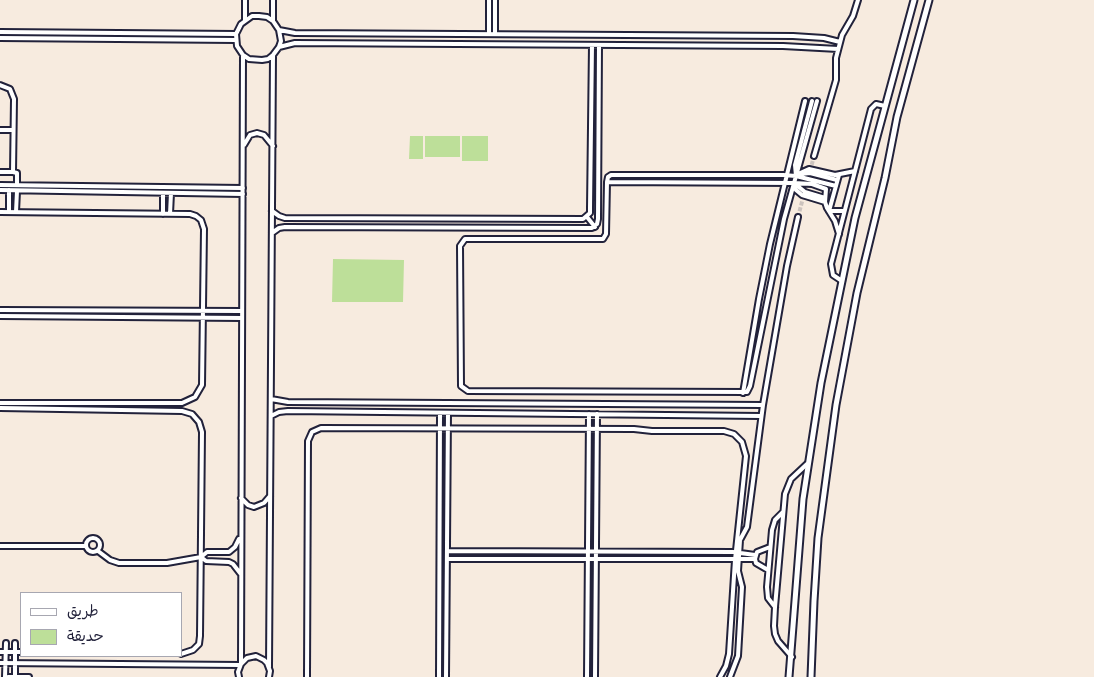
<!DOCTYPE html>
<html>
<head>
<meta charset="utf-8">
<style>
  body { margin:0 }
  #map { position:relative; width:1094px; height:677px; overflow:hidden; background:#f7ebdf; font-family:"Gochi Hand","Playpen Sans Arabic",sans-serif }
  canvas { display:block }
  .legend { position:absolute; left:20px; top:592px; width:162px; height:65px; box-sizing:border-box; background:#fff; border:1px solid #a7a7b1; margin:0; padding:6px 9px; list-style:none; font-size:15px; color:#22223b }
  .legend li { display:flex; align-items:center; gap:10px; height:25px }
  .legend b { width:25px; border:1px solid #a7a7b1 }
</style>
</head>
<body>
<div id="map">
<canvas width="1094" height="677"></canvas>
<ul class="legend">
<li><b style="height:6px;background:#fff"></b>طريق</li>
<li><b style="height:14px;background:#bddf99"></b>حديقة</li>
</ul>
</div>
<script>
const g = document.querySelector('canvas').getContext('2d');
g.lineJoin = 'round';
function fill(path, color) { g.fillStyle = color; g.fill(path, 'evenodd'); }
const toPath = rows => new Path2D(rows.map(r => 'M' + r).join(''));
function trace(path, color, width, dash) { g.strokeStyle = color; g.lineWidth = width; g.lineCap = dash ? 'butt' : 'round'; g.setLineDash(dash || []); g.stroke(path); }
const green = toPath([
  [410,136,423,136,423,159,409,159],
  [425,136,460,136,460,157,425,157],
  [462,136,488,136,488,161,462,161],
  [333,259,404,260,403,302,332,302]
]);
const minorTunnel = toPath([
  [798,217,814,156]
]);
const minor = toPath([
  [273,0,273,21],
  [245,20,245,0],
  [279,30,281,41,279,47,273,55,268,59,262,60,249,59,243,55,237,46,236,34,241,24,252,16,259,16,267,17,273,21,279,30,295,33,793,36,824,38,840,42],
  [0,32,236,34],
  [489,34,489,0],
  [495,34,495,0],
  [0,38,236,40],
  [279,47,295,43,783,46,838,49],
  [0,85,10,89,14,99,13,172,0,172],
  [817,101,796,176,784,219,750,386,747,392,468,391,461,386,460,246,465,239,603,239,606,234,607,182,608,177,611,175,783,175,796,176,836,186],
  [0,130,13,130],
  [244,145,250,135,257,133,264,135,273,146],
  [814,156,836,80,836,58,842,35,853,16,858,0],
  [13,172,17,173,17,185],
  [798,174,809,169,835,175,855,171],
  [801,174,810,173,837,180],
  [839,175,829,211,844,211],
  [796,176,795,165,812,101],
  [607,182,794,183,812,184,826,189,825,202,827,208,835,221,839,234],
  [794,183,805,192,825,198],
  [0,185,243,188],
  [794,185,796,190,802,195,825,202],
  [0,190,243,194],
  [272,211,279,216,285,218,583,219,590,213,590,208,592,45],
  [0,212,190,214,196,216,201,220,204,229,202,385,195,397,182,403,0,403],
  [9,212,9,190],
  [16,212,17,191],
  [163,214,163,193],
  [170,214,171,193],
  [587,217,595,227],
  [272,233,279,228,285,227,592,228,597,224,598,219,599,45],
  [842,281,833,275,831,264,871,109,876,104,885,106],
  [0,310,242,311],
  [0,316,242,318],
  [743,393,759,299,770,244,805,101],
  [271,399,288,402,763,405],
  [0,408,182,411,192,414,199,422,202,432,200,636,199,644,193,650,181,654],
  [271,416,279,412,288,411,761,416],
  [241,498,248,505,254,507,264,503,270,496],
  '86 545a7 7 0 1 1 14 0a7 7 0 1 1-14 0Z',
  [0,546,85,546],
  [98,551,110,560,119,563,167,563,201,557,207,552,229,552,235,547,239,539],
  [447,551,733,552,755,555],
  [201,557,206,561,229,562,233,564,240,573],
  [447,559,755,559],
  [768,570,756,563,755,559,757,552,770,547],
  [775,607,768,598,767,587,772,530,775,520,783,512],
  [15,643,15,677],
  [0,652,21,652],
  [792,657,778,641,775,634,774,626,775,607,785,494,791,479,807,464],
  [0,663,240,665],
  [241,664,243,55],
  [269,667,273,55],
  [5,677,6,643],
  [8,677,29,677],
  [239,677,238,672,241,664,247,658,256,656,264,660,267,663,270,671,269,677],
  [307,677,308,441,312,432,321,428,634,429,652,431,724,431,734,434,742,442,746,456,735,560,729,654,726,666,720,677],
  [439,677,440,413],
  [446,677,448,413],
  [587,677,589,414],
  [595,677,597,414],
  [730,677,738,656,742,587,738,571,740,540,747,527,763,405,787,266,798,217]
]);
const secondary = toPath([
  [789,677,803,499,821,383,855,218,914,0],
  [811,677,814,601,818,538,836,405,857,293,885,178,897,117,929,0]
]);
fill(green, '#bddf99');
trace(minorTunnel, '#ccc3be', 4, [4, 2]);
trace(minor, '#22223b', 8);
trace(secondary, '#22223b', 9);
trace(minor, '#fff', 4);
trace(secondary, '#fff', 5);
</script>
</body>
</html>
